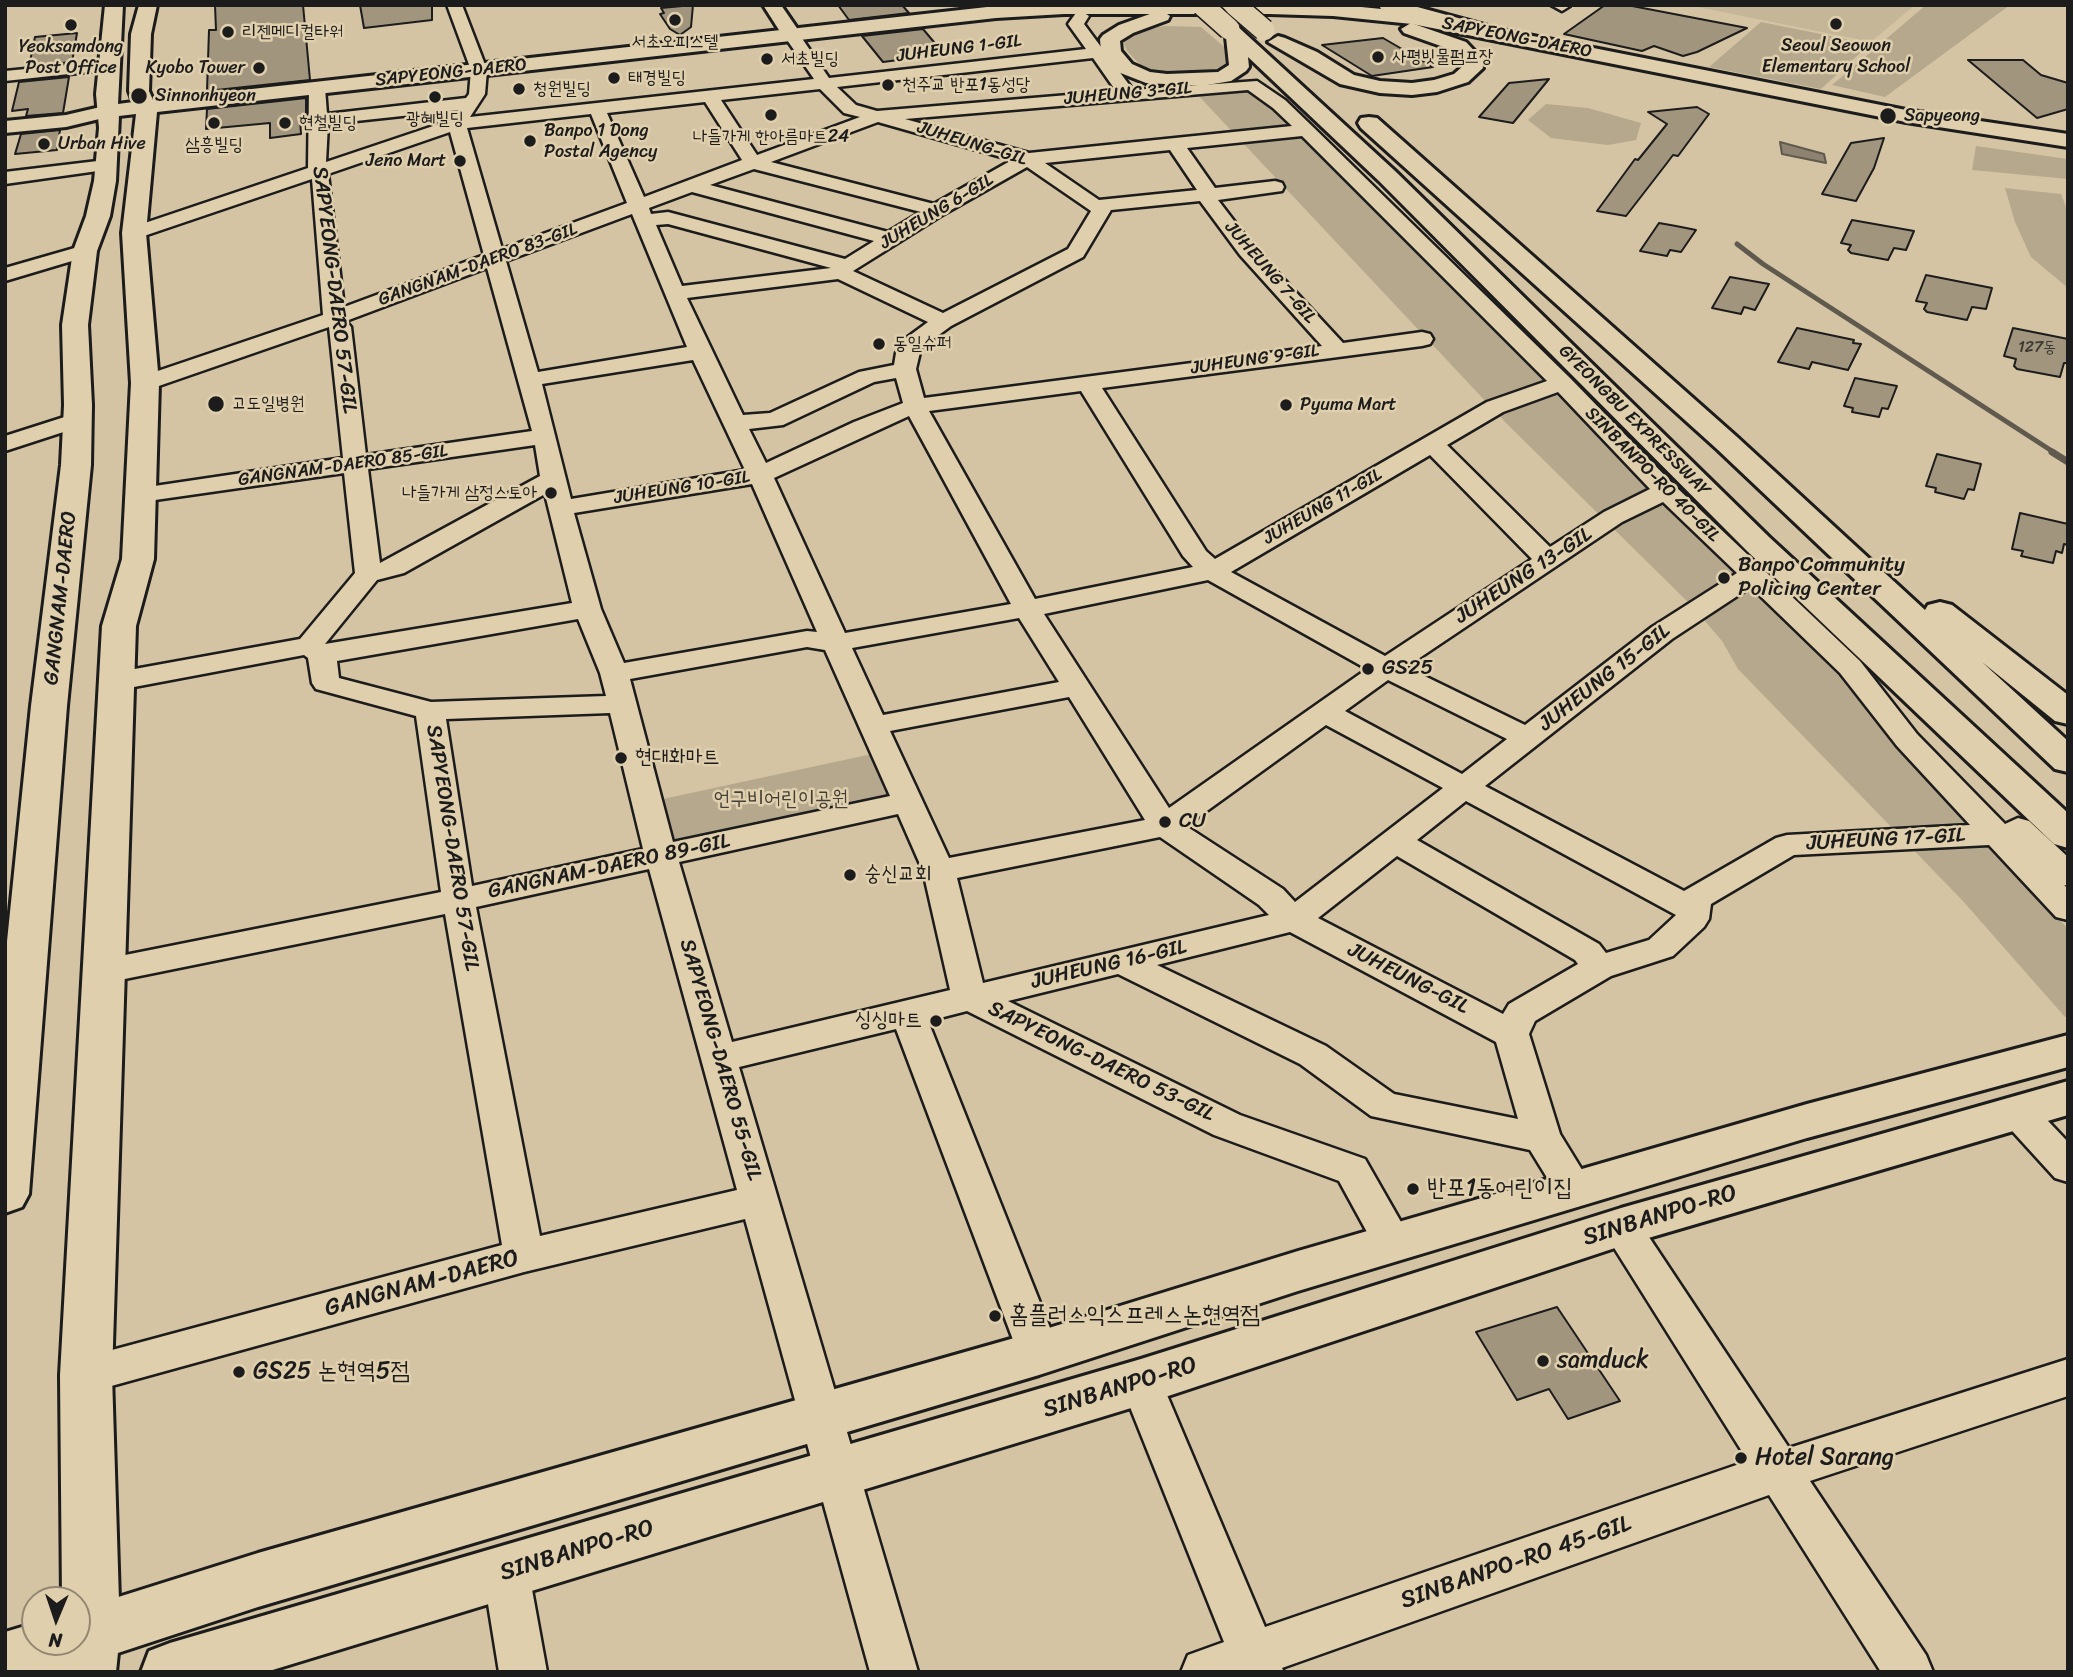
<!DOCTYPE html>
<html>
<head>
<meta charset="utf-8">
<style>
  body { margin:0 }
  #map { position:relative; width:2073px; height:1677px; overflow:hidden; background:#d4c4a3; font-family:Sriracha,sans-serif }
  canvas { display:block }
  .frame { position:absolute; inset:0; border:7px solid #1c1c1c; pointer-events:none }
  .north { position:absolute; left:21px; top:1586px; width:70px; height:70px; box-sizing:border-box; background:#e0cfac; border:2px solid #928772; border-radius:50%; rotate:182deg; font-size:19px; font-weight:700; line-height:28px; text-align:center; color:#1c1c1c }
  .north::after { content:''; display:block; margin:auto; width:24px; height:32px; background:#1c1c1c; clip-path:polygon(50% 0,100% 100%,50% 72%,0 100%) }
</style>
</head>
<body>
<div id="map">
<canvas width="2073" height="1677"></canvas>
<div class="frame"></div>
<div class="north">N</div>
</div>
<script>
const g = document.querySelector('canvas').getContext('2d');
g.lineJoin = 'round';
function fill(path, color) { g.fillStyle = color; g.fill(path, 'evenodd'); }
const toPath = rows => new Path2D(rows.map(r => 'M' + r).join(''));
function trace(path, color, width, dash) { g.strokeStyle = color; g.lineWidth = width; g.lineCap = dash ? 'butt' : 'round'; g.setLineDash(dash || []); g.stroke(path); }
function write(font, color, halo, rows, align = 'center') {
  g.font = font + ' Sriracha,"Poor Story",sans-serif'; g.lineWidth = 5; g.setLineDash([]); g.textBaseline = 'middle'; g.strokeStyle = halo; g.fillStyle = color; for (const [text, x, y, turn = 0] of rows) {
    g.save(); g.translate(x, y); g.rotate((+turn || 0) * Math.PI / 180); g.textAlign = isNaN(turn) ? turn : align; if (halo) g.strokeText(text, 0, 0); g.fillText(text, 0, 0); g.restore();
  }
}
const built = toPath([
  [1688,5,1915,5,1871,42]
]);
const green = toPath([
  [1926,5,2010,5,1885,97,1832,85],
  [1761,22,1870,44,1821,89,1709,67],
  [1165,26,1201,27,1229,51,1234,62,1221,72,1181,77,1152,72,1143,68,1127,51,1124,44,1125,39,1140,30],
  [1245,89,1249,90,1305,139,1651,489,1808,636,2007,859,2068,929,2068,1016,2065,1017,1962,900,1738,669,1722,641,1693,607,1506,423,1196,93],
  [1546,104,1588,108,1641,123,1636,140,1608,145,1551,138,1528,120],
  [1976,146,2068,159,2068,179,1972,170],
  [2005,188,2061,194,2068,212,2068,288,2031,257,2015,222],
  [886,751,906,798,661,851,649,802]
]);
const water = toPath([
  [1780,142,1824,154,1826,163,1782,154,1780,142]
]);
const streamFar1 = toPath([
  [1737,244,1763,264,2055,453]
]);
const stream = toPath([
  [2052,452,2068,462]
]);
const building = toPath([
  [215,5,303,5,310,80,207,91,209,30,216,30,215,5],
  [360,5,432,5,432,20,364,28,360,5],
  [693,5,691,27,680,35,670,29,660,14,664,13,661,8,693,5],
  [838,5,902,5,909,13,849,20,838,5],
  [1605,5,1627,5,1747,28,1697,52,1683,56,1654,46,1642,51,1564,34,1605,5],
  [923,29,944,54,883,62,862,36,923,29],
  [77,33,72,62,29,66,35,37,77,33],
  [1383,38,1433,67,1372,76,1322,45,1383,38],
  [1968,60,2023,60,2041,75,2068,83,2068,109,2037,118,1968,60],
  [69,77,63,113,26,116,28,109,12,111,19,82,69,77],
  [1549,79,1513,123,1479,117,1509,83,1549,79],
  [306,98,306,120,300,120,301,134,270,138,270,123,206,129,207,109,306,98],
  [1697,107,1709,114,1678,156,1673,155,1667,163,1626,216,1597,211,1635,159,1638,160,1667,124,1648,112,1697,107],
  [60,130,57,150,15,154,21,134,60,130],
  [1884,138,1874,168,1856,201,1822,194,1851,143,1884,138],
  [1852,220,1914,231,1906,250,1894,248,1888,260,1851,253,1848,250,1851,245,1841,243,1852,220],
  [1659,223,1676,226,1696,230,1681,252,1670,250,1667,256,1640,251,1659,223],
  [1926,275,1992,288,1986,309,1972,307,1967,320,1927,312,1924,309,1927,303,1916,301,1926,275],
  [1730,277,1769,284,1755,310,1744,307,1741,314,1712,308,1730,277],
  [1797,328,1854,340,1853,343,1861,344,1848,370,1812,362,1809,369,1778,362,1797,328],
  [2013,328,2068,339,2068,363,2064,363,2060,377,2017,369,2014,366,2016,359,2004,356,2013,328],
  [1855,378,1897,386,1888,409,1882,408,1879,417,1852,412,1853,408,1844,406,1855,378],
  [1937,454,1981,464,1974,490,1968,489,1964,499,1935,492,1936,488,1926,486,1937,454],
  [2020,513,2068,524,2068,545,2064,544,2062,553,2056,551,2053,563,2021,556,2023,551,2012,549,2020,513],
  [1557,1307,1620,1401,1568,1419,1549,1389,1517,1400,1476,1332,1557,1307]
]);
const minor = toPath([
  [447,5,462,5,487,70,485,94,470,117,814,79,785,37,793,32,799,34,829,78,1086,49,1068,24,1076,13,1081,11,1089,16,1084,24,1133,90,1257,81,1285,100,1312,126,1570,378,1675,486,1860,661,1917,734,2005,824,2018,818,2029,821,2068,857,2068,886,2064,885,2068,889,2068,920,2056,917,1989,845,1794,855,1711,904,1709,919,1704,927,1673,956,1611,976,1535,1021,1529,1034,1560,1134,1595,1191,1590,1202,1576,1206,1562,1202,1530,1150,1371,1116,1300,1064,1118,974,1008,1001,1240,1115,1365,1159,1413,1243,1407,1254,1393,1259,1379,1254,1339,1181,1214,1135,967,1011,928,1021,1060,1353,1054,1366,1039,1371,1024,1366,1018,1353,896,1029,739,1067,918,1672,870,1672,745,1219,524,1272,86,1393,71,1388,65,1375,71,1362,86,1357,502,1245,445,914,105,983,93,980,88,971,93,962,105,959,441,892,416,716,316,689,312,683,308,658,304,655,118,690,108,687,104,681,108,675,118,672,300,639,355,573,344,473,141,502,132,500,129,495,132,490,141,488,343,458,329,327,153,388,145,390,137,388,134,383,137,378,323,315,312,179,141,237,134,239,124,233,127,229,308,168,309,88,311,84,317,83,325,88,327,114,466,98,469,94,471,70,447,5],
  [1093,58,1116,91,877,111,856,105,837,87,1093,58],
  [820,89,844,113,860,117,757,155,721,100,820,89],
  [1248,90,1273,108,1292,126,1029,153,905,119,1248,90],
  [705,102,742,160,644,197,607,113,705,102],
  [458,110,451,120,326,162,328,124,458,110],
  [591,114,627,203,502,249,467,128,591,114],
  [878,122,1012,160,934,204,771,162,878,122],
  [450,132,484,255,344,307,328,174,450,132],
  [1302,136,1547,381,1487,402,1215,559,1206,551,1102,388,1422,346,1430,344,1433,339,1430,334,1422,332,1343,343,1254,247,1218,200,1282,191,1284,187,1282,183,1275,181,1215,188,1187,148,1302,136],
  [1170,150,1197,190,1099,200,1045,163,1170,150],
  [1027,167,1091,211,1068,249,943,313,853,271,944,214,1027,167],
  [754,169,921,212,888,232,710,185,754,169],
  [692,192,874,241,845,259,668,212,651,214,649,208,692,192],
  [1200,201,1240,255,1322,346,924,398,916,369,921,348,951,326,1083,257,1111,210,1200,201],
  [632,214,687,347,538,372,506,261,632,214],
  [668,224,831,268,682,286,656,225,668,224],
  [487,268,532,431,366,455,351,327,346,321,487,268],
  [838,279,928,322,905,339,896,353,894,365,859,372,770,413,743,415,687,298,838,279],
  [693,360,745,470,571,499,542,384,693,360],
  [896,378,903,403,854,422,766,463,749,429,783,425,874,382,896,378],
  [1081,391,1183,556,1193,567,1035,599,929,411,1081,391],
  [1558,392,1650,489,1604,512,1550,547,1447,445,1503,412,1558,392],
  [909,416,1011,604,845,633,774,478,909,416],
  [535,445,540,476,380,563,368,469,535,445],
  [1430,455,1532,559,1385,656,1231,572,1430,455],
  [752,484,817,632,807,631,624,663,601,609,574,513,752,484],
  [545,494,572,603,325,644,377,580,404,573,545,494],
  [1663,502,1737,573,1652,627,1525,725,1406,667,1622,522,1663,502],
  [1208,580,1367,669,1169,808,1044,614,1208,580],
  [1751,587,1840,673,1897,746,1970,825,1787,835,1776,838,1684,891,1485,786,1672,639,1751,587],
  [1019,618,1059,682,883,715,852,648,1019,618],
  [578,619,600,673,606,696,431,702,339,678,337,661,578,619],
  [807,647,825,650,890,796,673,842,630,679,807,647],
  [1388,680,1507,739,1462,774,1345,711,1388,680],
  [1069,697,1145,820,949,858,890,731,1069,697],
  [610,713,643,849,472,886,446,719,610,713],
  [1326,725,1443,788,1295,902,1283,889,1186,826,1326,725],
  [1466,801,1676,915,1649,940,1606,953,1599,944,1417,840,1466,801],
  [898,814,923,871,950,990,732,1042,679,862,898,814],
  [1160,837,1259,905,1269,915,983,983,957,878,1160,837],
  [1397,856,1575,960,1578,964,1509,1004,1503,1014,1318,918,1397,856],
  [649,869,737,1190,540,1236,476,907,649,869],
  [1290,932,1496,1042,1518,1119,1394,1094,1326,1046,1157,965,1290,932],
  [1551,5,1569,5,1570,6,1562,11,1551,5],
  [109,61,115,63,117,66,115,69,5,81,5,71,109,61],
  [106,160,115,165,112,169,5,184,5,172,106,160],
  [85,245,92,247,95,251,92,255,5,281,5,268,85,245],
  [77,413,85,415,89,420,85,425,5,451,5,436,77,413],
  [2017,1098,2030,1102,2068,1142,2068,1182,2055,1178,2004,1122,1999,1112,2004,1102,2017,1098],
  [1621,1211,1635,1216,1789,1448,2068,1359,2068,1396,1810,1481,1926,1655,1933,1672,1881,1672,1769,1495,1282,1668,1284,1672,1181,1672,1188,1655,1224,1642,1120,1382,1126,1369,1141,1363,1156,1369,1265,1627,1748,1461,1601,1227,1607,1216,1621,1211],
  [506,1551,522,1557,529,1573,547,1672,499,1672,483,1573,490,1557,506,1551]
]);
const tertiary = toPath([
  [763,5,781,5,803,37,800,41,786,41,763,5]
]);
const secondary = toPath([
  [109,105,116,107,120,111,116,115,66,127,5,133,5,121,66,115,109,105],
  [2068,1035,2068,1067,1807,1138,1298,1291,1039,1375,258,1607,60,1672,5,1672,5,1632,35,1623,35,1642,77,1642,77,1610,258,1553,1039,1331,1298,1251,1807,1104,2068,1035],
  [2068,1081,2068,1115,1621,1246,1141,1405,266,1672,141,1672,149,1651,170,1643,1141,1359,1621,1208,2068,1081]
]);
const primary = toPath([
  [105,5,123,5,118,104,133,102,129,91,131,34,139,5,157,5,151,34,149,91,153,100,996,6,1341,5,1412,12,1906,110,2068,134,2068,147,1906,122,1412,24,1333,16,1269,14,1064,14,996,18,157,112,146,233,159,383,154,559,136,626,112,1375,120,1633,116,1672,58,1672,61,1642,77,1642,77,1600,62,1600,60,1375,102,626,122,559,131,383,122,233,136,114,119,116,116,181,110,216,97,251,88,325,92,405,91,465,67,706,29,1194,22,1207,5,1213,5,961,31,706,61,465,64,405,62,325,73,251,86,216,94,181,99,128,96,94,105,5]
]);
const trunk = toPath([
  [1081,5,1105,5,1103,9,1088,14,1081,12,1079,8,1081,5],
  [1379,5,1410,5,1510,32,1513,36,1503,42,1381,9,1379,5],
  [1161,10,1170,16,1168,20,1133,33,1120,41,1121,51,1132,64,1150,72,1167,74,1218,72,1229,65,1226,37,1219,29,1229,23,1236,25,1395,171,1769,537,2068,813,2068,848,2054,844,1747,551,1379,181,1248,57,1249,67,1246,71,1231,81,1201,86,1146,83,1118,72,1101,52,1100,39,1103,35,1119,25,1161,10],
  [1411,23,1466,42,1482,59,1483,68,1468,82,1437,92,1412,95,1380,93,1340,84,1268,42,1278,36,1285,38,1317,52,1354,75,1380,81,1412,83,1434,80,1454,74,1463,66,1462,60,1452,50,1404,33,1401,29,1411,23],
  [1369,117,1377,118,1737,437,1925,610,1928,605,1940,602,1952,605,2068,695,2068,724,2055,721,1982,662,2068,741,2068,772,2055,769,1717,449,1361,128,1358,123,1361,118,1369,117]
]);
const trunkBridge = toPath([
  [1202,5,1229,29],
  [1235,5,1264,30]
]);
const markers = [
  [675,20,7,"#1c1c1c"],
  [1836,24,7,"#1c1c1c"],
  [71,25,7,"#1c1c1c"],
  [228,32,7,"#1c1c1c"],
  [1378,57,7,"#1c1c1c"],
  [767,59,7,"#1c1c1c"],
  [259,68,7,"#1c1c1c"],
  [614,78,7,"#1c1c1c"],
  [888,85,7,"#1c1c1c"],
  [519,89,7,"#1c1c1c"],
  [139,96,9,"#1c1c1c"],
  [435,97,7,"#1c1c1c"],
  [771,115,7,"#1c1c1c"],
  [1888,116,9,"#1c1c1c"],
  [214,123,7,"#1c1c1c"],
  [285,123,7,"#1c1c1c"],
  [530,141,7,"#1c1c1c"],
  [44,144,7,"#1c1c1c"],
  [460,161,7,"#1c1c1c"],
  [879,344,7,"#1c1c1c"],
  [216,404,9,"#1c1c1c"],
  [1286,405,7,"#1c1c1c"],
  [551,493,7,"#1c1c1c"],
  [1724,578,7,"#1c1c1c"],
  [1368,669,7,"#1c1c1c"],
  [621,758,7,"#1c1c1c"],
  [1165,822,7,"#1c1c1c"],
  [850,875,7,"#1c1c1c"],
  [936,1021,7,"#1c1c1c"],
  [1413,1189,7,"#1c1c1c"],
  [995,1316,7,"#1c1c1c"],
  [1543,1361,7,"#1c1c1c"],
  [239,1372,7,"#1c1c1c"],
  [1741,1458,7,"#1c1c1c"]
];
const farNumbernames = [
  ["127동",2037,348]
];
const farPoinames = [
  ["리젠메디컬타워",242,32],
  ["서초오피스텔",675,42,"center"],
  ["Seoul Seowon",1836,46,"center"],
  ["Elementary School",1836,67,"center"],
  ["Yeoksamdong",71,47,"center"],
  ["Post Office",71,68,"center"],
  ["사평빗물펌프장",1392,57],
  ["서초빌딩",781,59],
  ["Kyobo Tower",245,68,"right"],
  ["태경빌딩",628,78],
  ["천주교 반포1동성당",902,85],
  ["청원빌딩",533,89],
  ["Sinnonhyeon",155,96],
  ["Sapyeong",1904,116],
  ["광혜빌딩",435,119,"center"],
  ["현철빌딩",299,123],
  ["Banpo 1 Dong",544,131],
  ["Postal Agency",544,152],
  ["나들가게 한아름마트24",771,137,"center"],
  ["Urban Hive",58,144],
  ["삼흥빌딩",214,145,"center"],
  ["Jeno Mart",446,161,"right"],
  ["동일슈퍼",893,344],
  ["고도일병원",232,404],
  ["Pyuma Mart",1300,405],
  ["나들가게 삼정스토아",537,493,"right"]
];
const farStreetnames = [
  ["SAPYEONG-DAERO",1517,38,11],
  ["JUHEUNG 1-GIL",959,49,-7],
  ["SAPYEONG-DAERO",451,73,-6],
  ["JUHEUNG 3-GIL",1128,94,-5],
  ["JUHEUNG-GIL",972,144,17],
  ["JUHEUNG 6-GIL",937,212,-31],
  ["GANGNAM-DAERO 83-GIL",478,265,-20],
  ["JUHEUNG 7-GIL",1270,273,49],
  ["JUHEUNG 9-GIL",1255,360,-8],
  ["GYEONGBU EXPRESSWAY",1634,421,45],
  ["GANGNAM-DAERO 85-GIL",343,466,-8],
  ["SINBANPO-RO 40-GIL",1652,475,45],
  ["JUHEUNG 10-GIL",682,488,-9],
  ["JUHEUNG 11-GIL",1323,507,-30]
];
const streetNames = [
  ["SAPYEONG-DAERO 57-GIL",334,290,83],
  ["JUHEUNG 13-GIL",1524,576,-33],
  ["GANGNAM-DAERO",61,598,-84],
  ["JUHEUNG 15-GIL",1605,678,-38],
  ["JUHEUNG 17-GIL",1886,840,-3],
  ["SAPYEONG-DAERO 57-GIL",452,848,81],
  ["GANGNAM-DAERO 89-GIL",609,867,-12],
  ["JUHEUNG 16-GIL",1109,965,-13],
  ["JUHEUNG-GIL",1408,979,27],
  ["SAPYEONG-DAERO 55-GIL",720,1060,74],
  ["SAPYEONG-DAERO 53-GIL",1101,1062,26]
];
const poiNames = [
  ["Banpo Community",1738,566],
  ["Policing Center",1738,590],
  ["GS25",1382,669],
  ["현대화마트",635,758],
  ["CU",1179,822],
  ["숭신교회",864,875],
  ["싱싱마트",922,1021,"right"]
];
const parkNames = [
  ["언구비어린이공원",781,800]
];
const nearPoinames = [
  ["반포1동어린이집",1427,1189],
  ["홈플러스익스프레스논현역점",1009,1316],
  ["samduck",1557,1361],
  ["GS25 논현역5점",253,1372],
  ["Hotel Sarang",1755,1458]
];
const nearStreetnames = [
  ["SINBANPO-RO",1660,1216,-17],
  ["GANGNAM-DAERO",422,1284,-15],
  ["SINBANPO-RO",1120,1388,-17],
  ["SINBANPO-RO",577,1551,-17],
  ["SINBANPO-RO 45-GIL",1516,1563,-19]
];
fill(built, '#c5b698');
fill(green, '#b5a88d');
fill(water, '#8d8370');
trace(water, '#605a4e', 2);
trace(streamFar1, '#605a4e', 5);
trace(stream, '#605a4e', 7);
fill(building, '#a1957e');
trace(building, '#1c1c1c', 2);
trace(minor, '#1c1c1c', 5);
trace(tertiary, '#1c1c1c', 6);
trace(secondary, '#1c1c1c', 6);
trace(primary, '#1c1c1c', 6);
trace(trunk, '#1c1c1c', 6);
fill(minor, '#e0cfac');
fill(tertiary, '#e0cfac');
fill(secondary, '#e0cfac');
fill(primary, '#e0cfac');
fill(trunk, '#e0cfac');
trace(trunkBridge, '#1c1c1c', 24, []);
trace(trunkBridge, '#e0cfac', 21);
for (const [x, y, r, color] of markers) { const dot = new Path2D(); dot.arc(x, y, r, 0, 2 * Math.PI); g.fillStyle = color; g.fill(dot); trace(dot, '#e0cfac', 2.5); }
write('16px', '#3d3a34', null, farNumbernames);
write('18px', '#1c1c1c', '#e0cfac', farPoinames, 'left');
write('18px', '#1c1c1c', '#e0cfac', farStreetnames);
write('21px', '#1c1c1c', '#e0cfac', streetNames);
write('21px', '#1c1c1c', '#e0cfac', poiNames, 'left');
write('21px', '#423f38', '#e0cfac', parkNames);
write('24px', '#1c1c1c', '#e0cfac', nearPoinames, 'left');
write('24px', '#1c1c1c', '#e0cfac', nearStreetnames);
</script>
</body>
</html>
